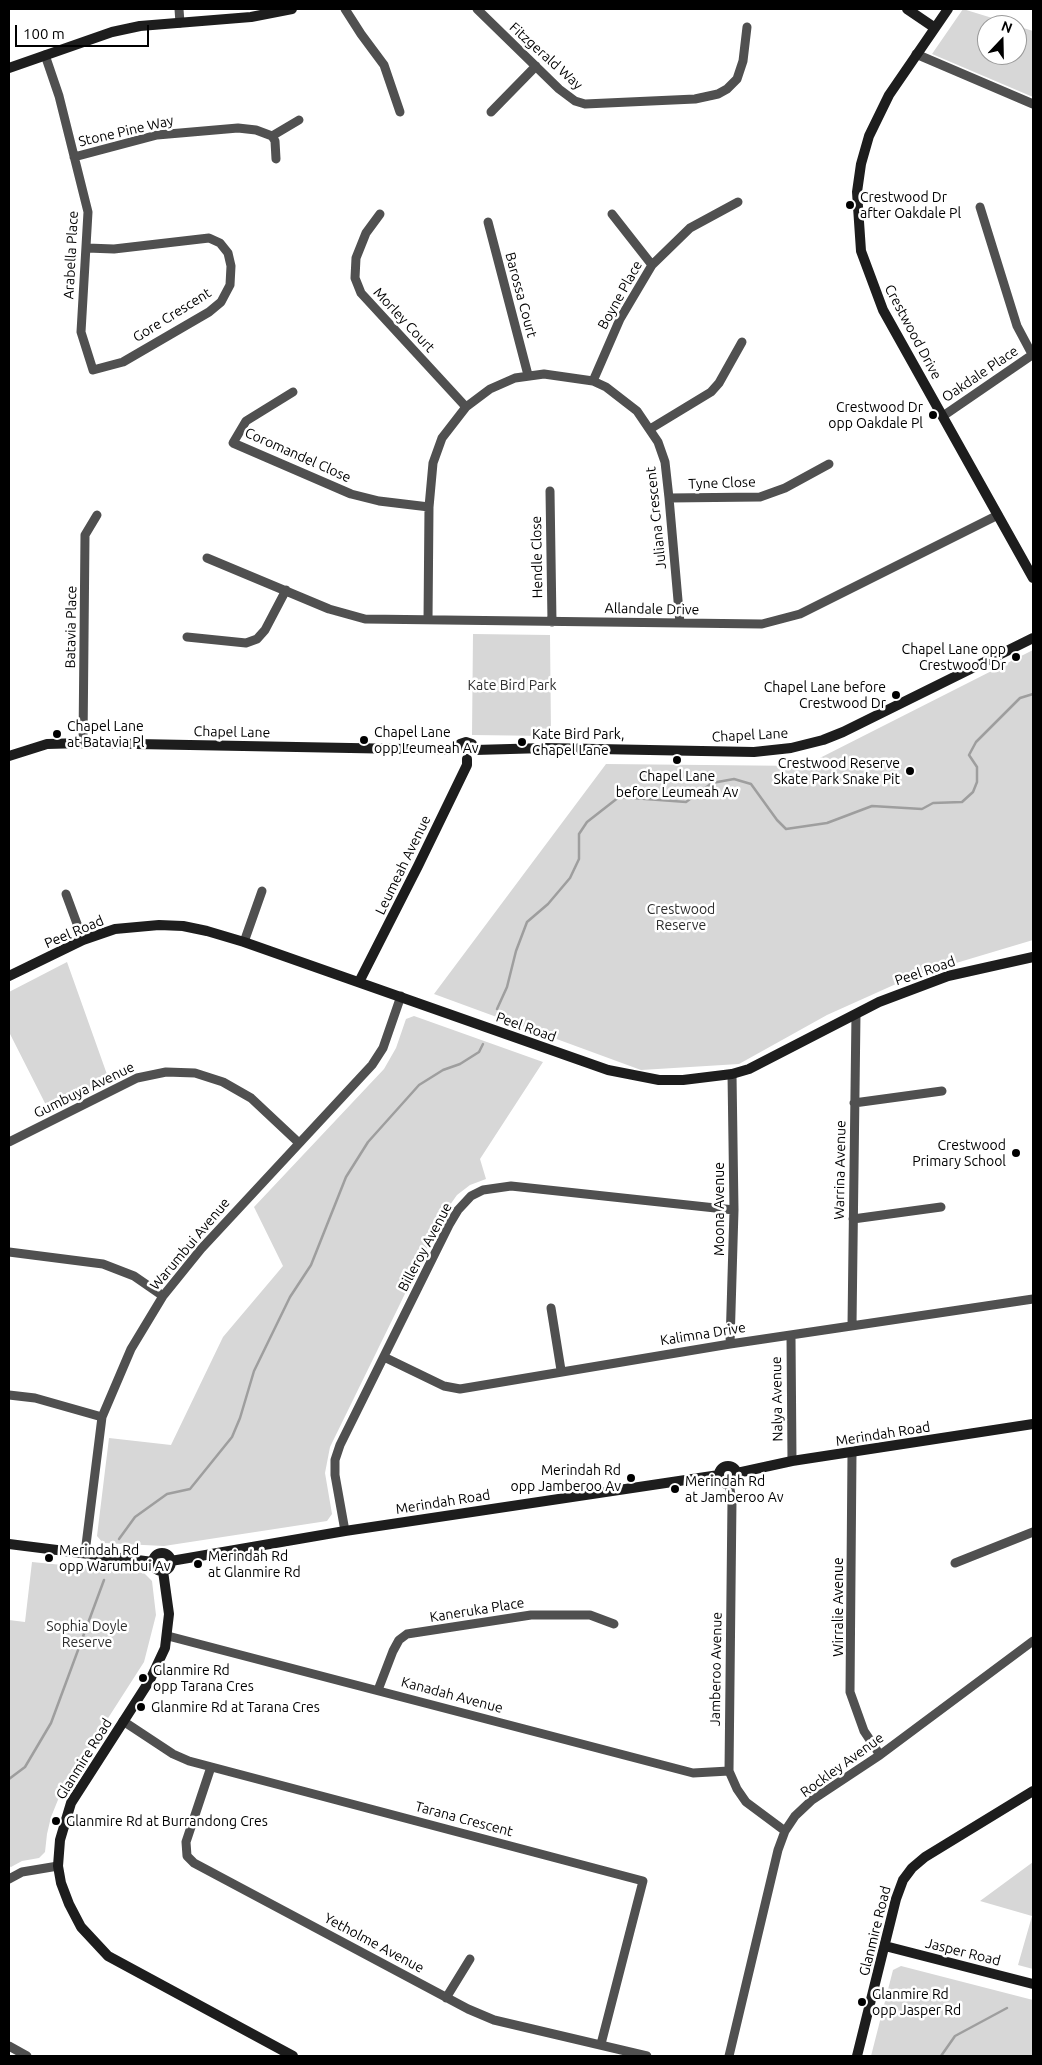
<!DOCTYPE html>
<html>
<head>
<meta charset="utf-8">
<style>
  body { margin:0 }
  #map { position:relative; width:1042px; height:2065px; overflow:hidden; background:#fff; font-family:Ubuntu,sans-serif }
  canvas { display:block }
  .frame { position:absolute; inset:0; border:10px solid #000; pointer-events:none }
  .north { position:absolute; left:977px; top:15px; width:50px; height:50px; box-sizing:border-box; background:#fff; border:1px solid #999; border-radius:50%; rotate:21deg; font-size:14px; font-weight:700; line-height:20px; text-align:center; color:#000 }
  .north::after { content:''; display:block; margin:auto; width:18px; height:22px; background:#000; clip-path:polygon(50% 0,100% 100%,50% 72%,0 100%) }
  .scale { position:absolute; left:15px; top:25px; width:134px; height:22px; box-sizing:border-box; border:2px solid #000; border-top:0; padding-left:6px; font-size:15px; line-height:18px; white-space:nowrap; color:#000; -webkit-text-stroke:4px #fff; paint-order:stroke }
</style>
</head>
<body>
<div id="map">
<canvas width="1042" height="2065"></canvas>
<div class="frame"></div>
<div class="north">N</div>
<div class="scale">100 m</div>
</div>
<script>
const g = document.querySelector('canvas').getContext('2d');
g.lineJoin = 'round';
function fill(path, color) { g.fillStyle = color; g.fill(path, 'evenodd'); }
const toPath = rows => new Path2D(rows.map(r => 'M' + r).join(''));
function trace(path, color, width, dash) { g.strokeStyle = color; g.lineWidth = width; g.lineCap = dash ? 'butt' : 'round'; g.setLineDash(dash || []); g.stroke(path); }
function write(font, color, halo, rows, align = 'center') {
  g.font = font + ' Ubuntu,sans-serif'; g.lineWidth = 5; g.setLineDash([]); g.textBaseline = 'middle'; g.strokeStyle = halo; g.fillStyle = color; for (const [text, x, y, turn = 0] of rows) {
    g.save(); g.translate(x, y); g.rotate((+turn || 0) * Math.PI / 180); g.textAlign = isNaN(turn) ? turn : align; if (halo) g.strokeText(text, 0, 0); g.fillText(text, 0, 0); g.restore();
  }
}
const green = toPath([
  [963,9,1015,25,987,25,987,55,1017,55,1017,26,1033,31,1033,97,932,54],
  [473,634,550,635,551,736,472,735],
  [1033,650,1033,940,916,975,827,1015,739,1064,641,1070,434,994,606,764,804,766],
  [67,962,109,1080,49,1111,9,1032,9,992],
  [414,1016,543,1062,480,1159,486,1179,470,1185,457,1195,445,1212,330,1447,325,1473,332,1514,327,1521,164,1546,103,1543,97,1536,109,1438,171,1445,223,1337,283,1266,254,1207,384,1069,396,1048,406,1019],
  [32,1562,144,1573,152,1581,156,1615,144,1662,62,1790,51,1817,47,1834,45,1852,39,1858,22,1861,11,1867,9,1866,9,1620,25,1622],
  [1033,1862,1033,1969,1018,1965,1032,1916,980,1901],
  [901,1966,1033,2000,1033,2056,871,2056,893,1970]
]);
const stream = toPath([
  [497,1009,507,987,516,951,527,922,548,904,570,878,579,859,579,834,587,822,619,797,686,802,712,783,734,779,751,784,777,820,786,829,827,823,872,806,922,809,933,803,962,802,973,792,977,782,977,767,969,755,976,742,1020,698,1033,694],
  [119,1539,135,1517,167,1494,190,1489,232,1437,240,1418,254,1371,290,1297,311,1265,346,1177,368,1142,419,1085,443,1070,460,1064,479,1052,483,1044],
  [9,1779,25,1767,51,1723,104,1580],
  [941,2056,955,2036,1007,2008]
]);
const street = toPath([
  [179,9,180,23],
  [345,9,361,34,384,65,400,112],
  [477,9,559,89,575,101,585,104,695,99,718,94,727,89,737,79,743,61,747,27],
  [916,54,1033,104],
  [45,55,59,96,88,212,81,332,93,370,123,362,209,312,221,302,230,285,231,266,228,253,220,243,209,238,114,249,87,248],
  [491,112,536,66],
  [272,136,299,120],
  [74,157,157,135,238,128,256,130,272,136,275,141,276,159],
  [980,207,1017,326,1033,356],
  [380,214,366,233,356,258,355,278,361,293,466,407],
  [612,214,652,265],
  [488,222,528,375],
  [593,381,620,319,652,265,690,228,738,202],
  [293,392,246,421,233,443,351,494,379,501,429,507],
  [943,416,1032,355],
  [650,429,711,392,719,383,742,342],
  [550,491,552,622],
  [669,498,760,497,785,488,829,464],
  [207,558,329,609,365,619,762,624,800,614,998,515],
  [428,620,429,507,433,463,442,438,466,407,490,389,515,378,544,374,593,381,606,387,637,411,658,442,665,462,669,498,680,623],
  [187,637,246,643,257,639,265,630,286,590],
  [83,743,85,535,97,515],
  [66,894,83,940],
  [244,942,262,891],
  [854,1103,942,1091],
  [9,1142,137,1078,166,1072,195,1073,223,1082,251,1098,299,1143],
  [853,1219,941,1207],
  [9,1252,103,1264,134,1276,163,1296],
  [551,1308,561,1370],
  [852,1325,856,1014],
  [791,1336,792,1461],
  [730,1344,734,1210,732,1074],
  [384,1357,444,1386,460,1389,730,1344,1033,1299],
  [9,1395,35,1398,102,1417],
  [852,1453,850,1692,864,1731,880,1755],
  [729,1484,732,1500,729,1771,737,1789,746,1802,785,1831],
  [345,1531,335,1475,335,1460,340,1445,449,1225,458,1210,471,1196,483,1190,511,1186,734,1210],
  [85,1553,102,1417,131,1349,163,1296,201,1249,372,1065,383,1048,401,996],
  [955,1563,1033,1532],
  [168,1636,693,1773,729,1771],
  [378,1690,393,1651,399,1640,407,1634,531,1615,590,1615,614,1624],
  [123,1721,173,1754,189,1761,643,1881,601,2044],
  [211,1767,186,1842,187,1856,194,1863,468,2009,494,2020,647,2056],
  [9,1879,22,1872,58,1866],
  [446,1998,470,1959],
  [9,2046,27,2056],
  [729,2056,778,1850,785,1831,795,1816,812,1800,880,1755,1033,1641]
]);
const secondary = toPath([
  [907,9,935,28],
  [948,9,889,95,869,136,861,164,857,192,861,251,883,310,1033,578],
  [9,68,112,32,140,26,251,17,292,9],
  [457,750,460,744,466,742,472,744,475,750],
  [475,750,545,748,754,752,791,748,823,740,843,732,1033,638],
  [9,756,47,744,83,743,457,750],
  [9,976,83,940,115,929,159,925,183,926,207,931,244,942,608,1070,659,1080,683,1080,732,1074,749,1069,879,1002,948,976,1033,957],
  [359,982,418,866,467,765,467,759],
  '719 1475a9 9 0 1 1 18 0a9 9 0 1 1-18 0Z',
  [737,1473,792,1461,1033,1424],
  [9,1544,153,1562],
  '153 1562a9 9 0 1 1 18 0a9 9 0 1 1-18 0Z',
  [171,1561,345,1531,719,1475],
  [163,1571,169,1614,165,1648,150,1680,71,1803,60,1840,58,1866,61,1883,69,1904,81,1927,108,1956,293,2056],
  [885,1946,1033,1984],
  [857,2056,896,1899,903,1880,912,1868,925,1857,1033,1791]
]);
const markers = [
  [850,205,5,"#000"],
  [933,415,5,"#000"],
  [1016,657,5,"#000"],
  [896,695,5,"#000"],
  [57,734,5,"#000"],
  [364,740,5,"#000"],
  [522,742,5,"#000"],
  [677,760,5,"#000"],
  [910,771,5,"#000"],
  [1016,1153,5,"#000"],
  [631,1478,5,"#000"],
  [675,1489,5,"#000"],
  [49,1558,5,"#000"],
  [198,1564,5,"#000"],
  [143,1678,5,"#000"],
  [141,1707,5,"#000"],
  [56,1821,5,"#000"],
  [862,2002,5,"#000"]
];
const streetNames = [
  ["Fitzgerald Way",546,56,42],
  ["Stone Pine Way",126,131,-13],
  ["Arabella Place",71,255,-87],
  ["Barossa Court",521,295,75],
  ["Boyne Place",620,295,-61],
  ["Gore Crescent",172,315,-32],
  ["Morley Court",404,320,47],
  ["Crestwood Drive",913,332,62],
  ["Oakdale Place",980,374,-34],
  ["Coromandel Close",298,455,24],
  ["Tyne Close",722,483,-2],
  ["Juliana Crescent",656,518,-96],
  ["Hendle Close",537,557,-91],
  ["Allandale Drive",652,609,1],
  ["Batavia Place",71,627,-89],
  ["Chapel Lane",232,732,1],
  ["Chapel Lane",750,735,-3],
  ["Leumeah Avenue",403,865,-64],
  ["Peel Road",74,932,-23],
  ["Peel Road",925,971,-19],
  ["Peel Road",526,1027,20],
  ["Gumbuya Avenue",84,1090,-26],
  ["Warrina Avenue",840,1170,-89],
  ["Moona Avenue",719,1209,-90],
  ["Warumbui Avenue",190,1244,-50],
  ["Billeroy Avenue",425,1247,-62],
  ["Kalimna Drive",703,1334,-9],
  ["Nalya Avenue",777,1399,-91],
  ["Merindah Road",883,1434,-9],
  ["Merindah Road",443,1502,-9],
  ["Wirralie Avenue",838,1607,-90],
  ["Kaneruka Place",477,1610,-9],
  ["Jamberoo Avenue",716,1669,-89],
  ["Kanadah Avenue",452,1695,15],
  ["Glanmire Road",84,1759,-58],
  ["Rockley Avenue",842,1765,-36],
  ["Tarana Crescent",464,1819,15],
  ["Glanmire Road",875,1931,-76],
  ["Yetholme Avenue",374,1943,28],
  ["Jasper Road",963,1952,14]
];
const poiNames = [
  ["Crestwood Dr",860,197],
  ["after Oakdale Pl",860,213],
  ["Crestwood Dr",923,407,"right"],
  ["opp Oakdale Pl",923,423,"right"],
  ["Chapel Lane opp",1006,649,"right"],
  ["Crestwood Dr",1006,665,"right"],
  ["Chapel Lane before",886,687,"right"],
  ["Crestwood Dr",886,703,"right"],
  ["Chapel Lane",67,726],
  ["at Batavia Pl",67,742],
  ["Chapel Lane",374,732],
  ["opp Leumeah Av",374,748],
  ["Kate Bird Park,",532,734],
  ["Chapel Lane",532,750],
  ["Crestwood Reserve",900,763,"right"],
  ["Skate Park Snake Pit",900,779,"right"],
  ["Chapel Lane",677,776,"center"],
  ["before Leumeah Av",677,792,"center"],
  ["Crestwood",1006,1145,"right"],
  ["Primary School",1006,1161,"right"],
  ["Merindah Rd",621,1470,"right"],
  ["opp Jamberoo Av",621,1486,"right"],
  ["Merindah Rd",685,1481],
  ["at Jamberoo Av",685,1497],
  ["Merindah Rd",59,1550],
  ["opp Warumbui Av",59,1566],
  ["Merindah Rd",208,1556],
  ["at Glanmire Rd",208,1572],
  ["Glanmire Rd",153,1670],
  ["opp Tarana Cres",153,1686],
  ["Glanmire Rd at Tarana Cres",151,1707],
  ["Glanmire Rd at Burrandong Cres",66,1821],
  ["Glanmire Rd",872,1994],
  ["opp Jasper Rd",872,2010]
];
const parkNames = [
  ["Kate Bird Park",512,685],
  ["Crestwood",681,909],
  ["Reserve",681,925],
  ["Sophia Doyle",87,1626],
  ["Reserve",87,1642]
];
fill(green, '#d7d7d7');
trace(stream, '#9e9e9e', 2.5);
trace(street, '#505050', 9);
trace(secondary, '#1d1d1d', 10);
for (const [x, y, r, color] of markers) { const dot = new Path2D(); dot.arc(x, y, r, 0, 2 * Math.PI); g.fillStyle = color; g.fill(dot); trace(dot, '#fff', 2); }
write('14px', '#000', '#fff', streetNames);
write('14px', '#000', '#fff', poiNames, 'left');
write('14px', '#2e2e2e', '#fff', parkNames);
</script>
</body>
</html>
